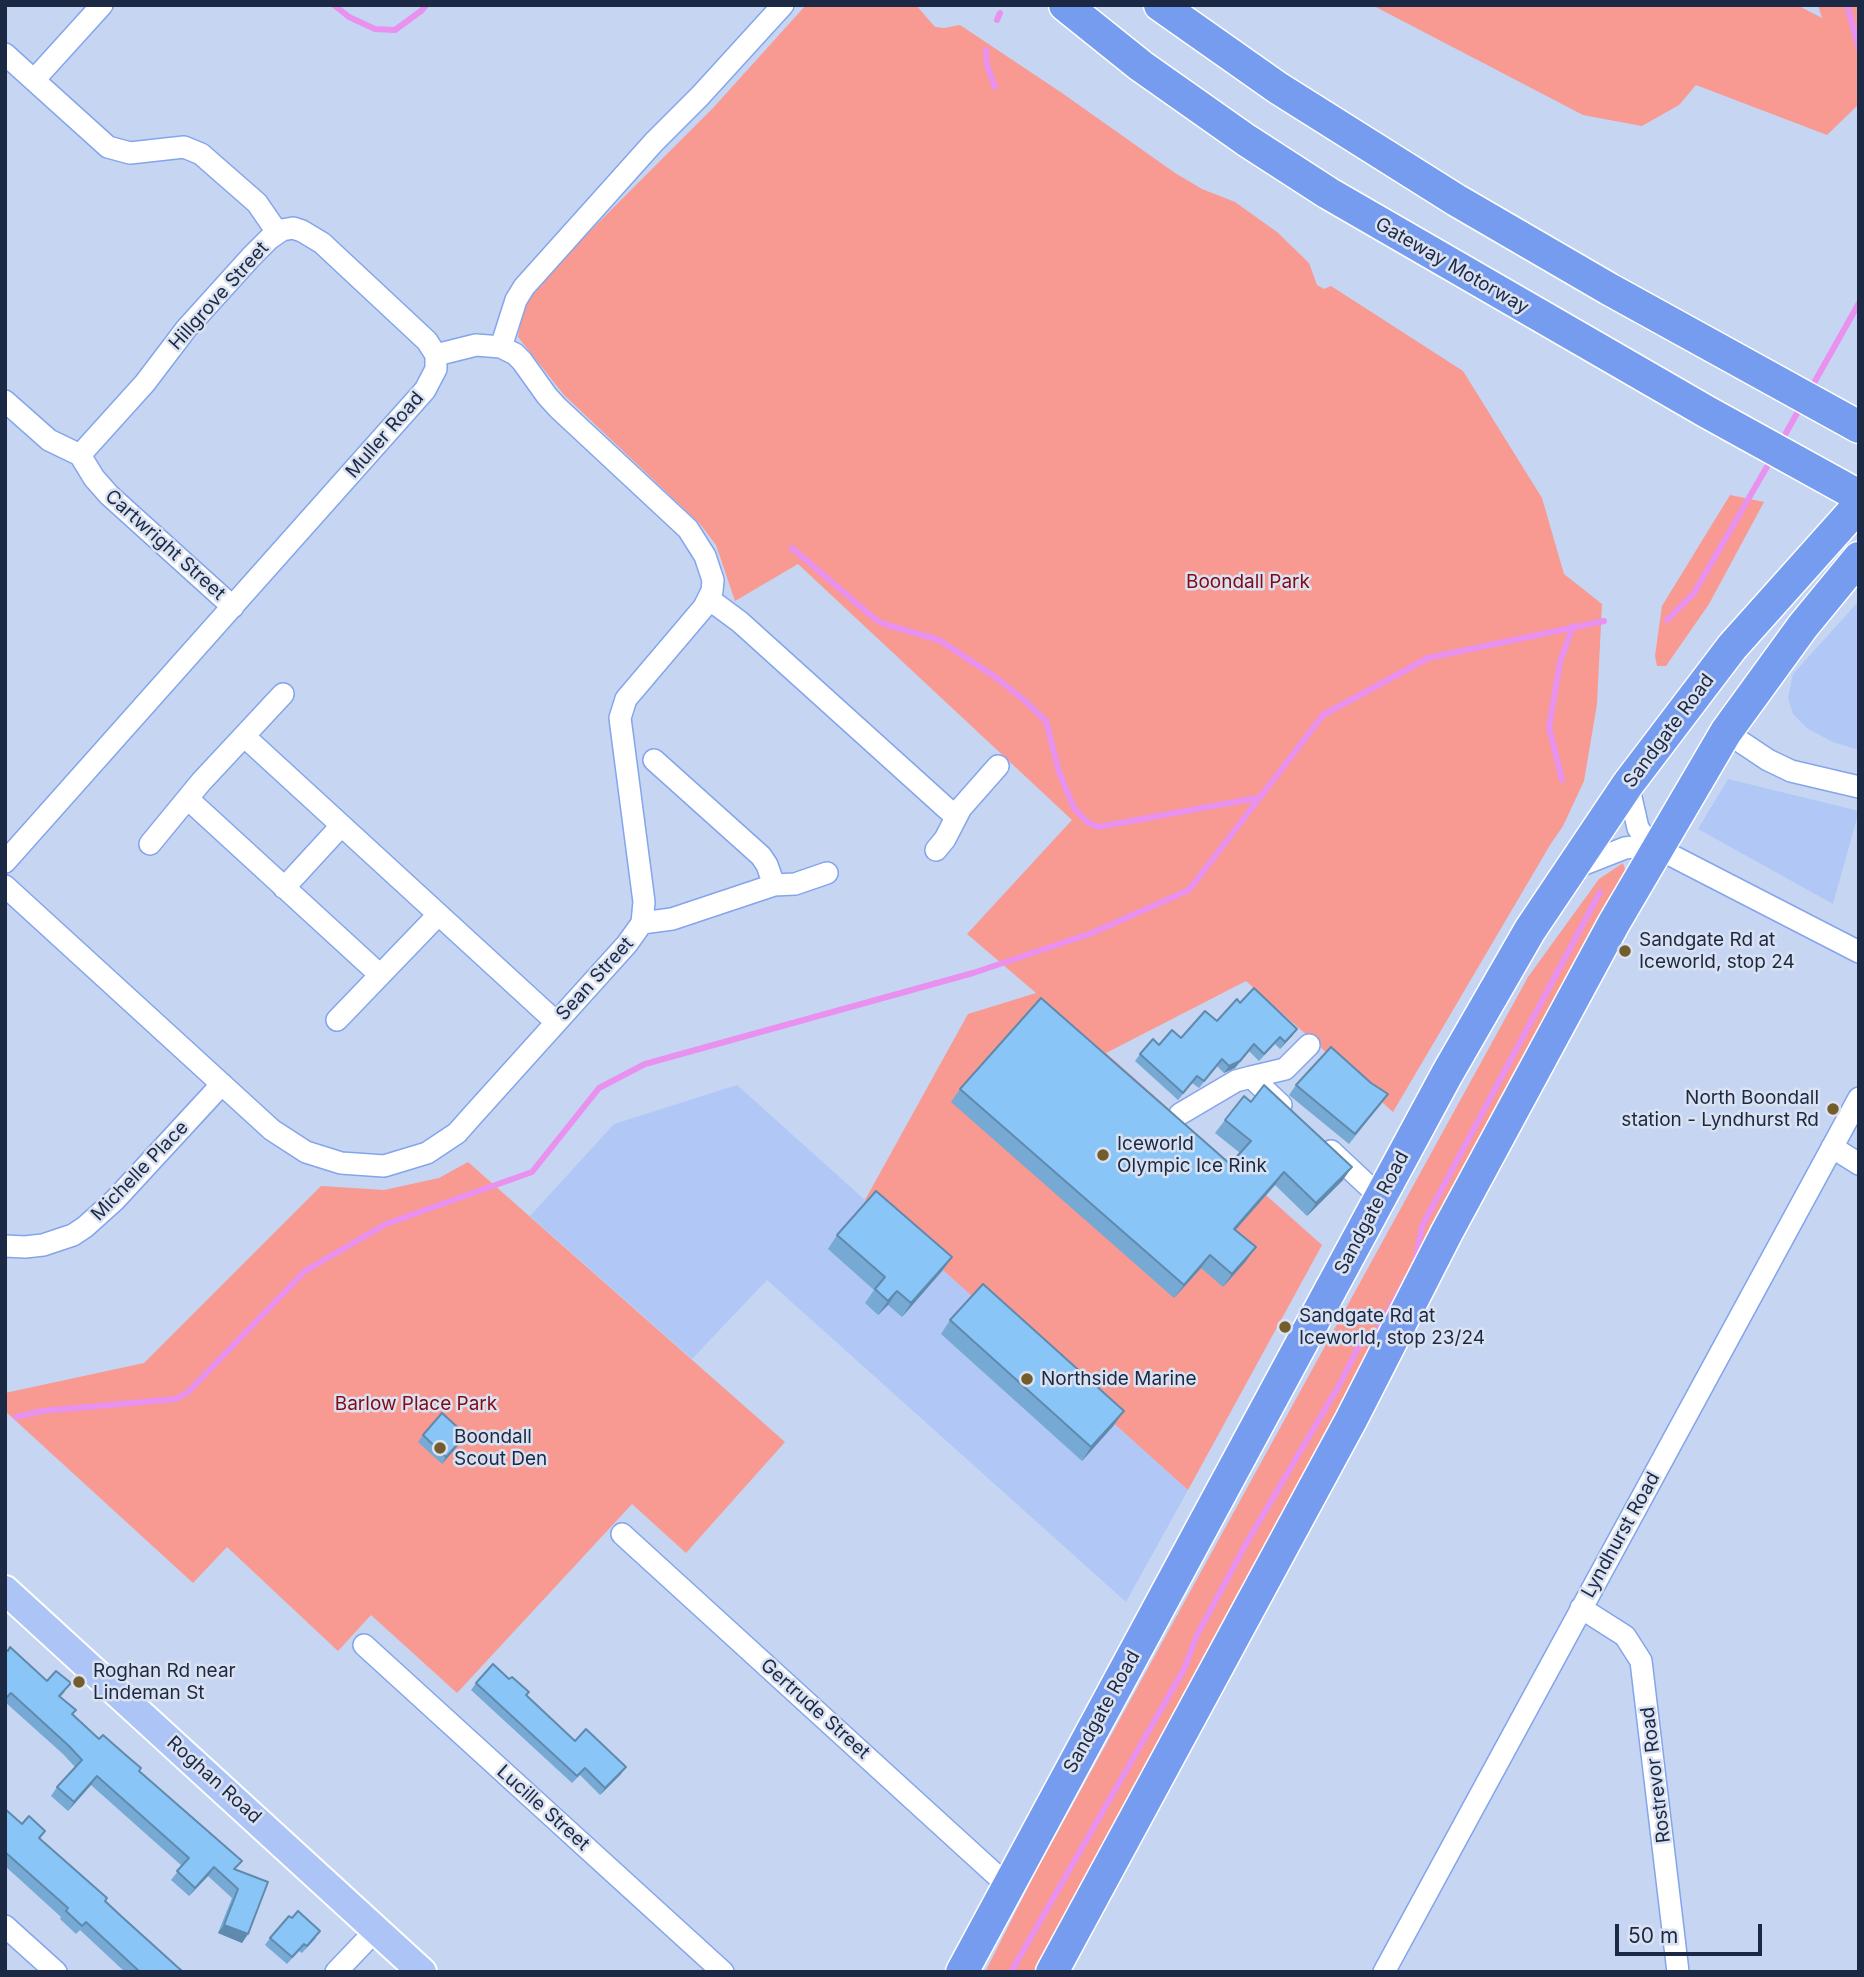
<!DOCTYPE html>
<html>
<head>
<meta charset="utf-8">
<style>
  body { margin:0 }
  #map { position:relative; width:1864px; height:1977px; overflow:hidden; background:#c6d5f2; font-family:Inter,sans-serif }
  canvas { display:block }
  .frame { position:absolute; inset:0; border:7px solid #1c2945; pointer-events:none }
  .scale { position:absolute; left:1615px; top:1924px; width:147px; height:32px; box-sizing:border-box; border:4px solid #1c2945; border-top:0; padding-left:9px; font-size:21px; line-height:24px; white-space:nowrap; color:#1c2945; -webkit-text-stroke:5px #dae2f1; paint-order:stroke }
</style>
</head>
<body>
<div id="map">
<canvas width="1864" height="1977"></canvas>
<div class="frame"></div>
<div class="scale">50 m</div>
</div>
<script>
const g = document.querySelector('canvas').getContext('2d');
g.lineJoin = 'round';
function fill(path, color) { g.fillStyle = color; g.fill(path, 'evenodd'); }
const toPath = rows => new Path2D(rows.map(r => 'M' + r).join(''));
function trace(path, color, width, dash) { g.strokeStyle = color; g.lineWidth = width; g.lineCap = dash ? 'butt' : 'round'; g.setLineDash(dash || []); g.stroke(path); }
function write(font, color, halo, rows, align = 'center') {
  g.font = font + ' Inter,sans-serif'; g.lineWidth = 5; g.setLineDash([]); g.textBaseline = 'middle'; g.strokeStyle = halo; g.fillStyle = color; for (const [text, x, y, turn = 0] of rows) {
    g.save(); g.translate(x, y); g.rotate((+turn || 0) * Math.PI / 180); g.textAlign = isNaN(turn) ? turn : align; if (halo) g.strokeText(text, 0, 0); g.fillText(text, 0, 0); g.restore();
  }
}
const built = toPath([
  [1859,601,1859,750,1833,742,1808,729,1793,714,1788,698,1793,674],
  [1728,779,1859,811,1833,904,1698,829],
  [737,1085,1188,1490,1126,1602,767,1280,692,1359,530,1216,614,1124]
]);
const green = toPath([
  [806,5,916,5,935,27,944,28,960,25,1062,93,1175,173,1202,189,1235,202,1277,232,1309,263,1317,285,1324,289,1331,286,1463,371,1542,498,1564,574,1602,604,1597,704,1584,781,1563,826,1550,845,1393,1112,1246,981,1106,1053,1322,1245,1188,1490,865,1200,968,1014,1036,993,967,934,1072,820,798,564,735,601,716,545,700,524,564,395,518,337,525,296,713,108],
  [1372,5,1797,5,1822,18,1818,5,1859,5,1859,104,1827,135,1696,85,1679,105,1642,126,1583,115],
  [1730,495,1764,502,1709,604,1666,666,1657,666,1655,656,1662,606],
  [1623,863,1626,873,1045,1972,985,1972,1037,1870,1528,977,1599,879],
  [468,1162,785,1442,686,1553,632,1504,457,1693,371,1615,338,1651,227,1547,193,1583,5,1411,5,1393,144,1363,321,1186,384,1190,439,1178]
]);
const stream = toPath([
  [334,5,349,17,375,29,395,30,421,11,426,5],
  [1847,5,1859,49],
  [997,20,1000,13],
  [986,50,987,65,995,87],
  [1810,390,1859,303],
  [1781,442,1801,406],
  [792,548,875,619,884,624,939,640,994,676,1024,700,1046,721,1059,772,1074,808,1087,822,1098,827,1257,798],
  [1667,620,1694,593,1772,458],
  [1562,780,1549,727,1560,662,1573,626],
  [1415,1264,1422,1226,1600,892],
  [16,1417,42,1411,176,1399,188,1392,305,1271,386,1224,532,1172,599,1088,645,1064,973,973,1092,933,1189,890,1323,715,1428,658,1604,621],
  [1011,1972,1184,1669,1197,1635,1247,1542,1338,1387,1360,1344,1378,1329,1410,1273]
]);
const minor = toPath([
  [5,54,108,147,130,153,184,147,201,154,257,203,277,232],
  [34,80,102,5],
  [436,355,476,345,501,347,516,300,524,287,654,142,700,96,783,5],
  [5,401,49,440,80,455,94,478,109,495,233,607],
  [709,599,740,622,956,817],
  [1726,732,1768,760,1791,771,1859,787],
  [244,736,556,1022],
  [654,760,761,856,767,865,774,885],
  [1628,784,1638,828,1645,838,1657,848,1859,952],
  [188,799,379,974],
  [150,844,201,782,283,694],
  [936,850,945,839,961,808,998,766],
  [5,862,425,390,436,369,436,355,427,341,322,243,302,231,293,228,282,230,269,239,251,257,186,329,145,383,80,455],
  [1569,870,1625,848,1641,846,1657,848],
  [5,886,272,1130,306,1152,341,1163,384,1166,427,1153,457,1133,472,1116,627,944,642,923,644,902,620,718,626,699,704,607,712,591,713,580,705,556,688,529,558,408,547,396,522,361,515,354,501,347],
  [284,888,341,826],
  [642,923,672,919,774,885,795,884,827,873],
  [337,1020,438,915],
  [1251,1077,1285,1069,1309,1045],
  [1180,1114,1236,1081,1251,1077,1281,1105],
  [1832,1147,1859,1164],
  [1331,1151,1380,1197],
  [5,1246,25,1247,43,1245,73,1235,85,1227,115,1200,222,1084],
  [622,1534,1007,1885],
  [1581,1608,1625,1636,1641,1661,1678,1972],
  [364,1645,723,1972],
  [5,1926,56,1972],
  [336,1972,376,1930],
  [1384,1972,1859,1098]
]);
const major = toPath([
  [5,1590,422,1972]
]);
const highway = toPath([
  [1065,5,1141,66,1246,140,1328,193,1707,412,1859,496],
  [1160,5,1278,88,1456,200,1609,289,1859,427],
  [962,1972,1447,1074,1530,930,1628,784,1732,647,1859,505],
  [1052,1972,1351,1420,1447,1232,1614,923,1726,732,1803,626,1859,558]
]);
const wall = toPath([
  [1240,1003,1297,1029,1292,1036,1280,1049,1275,1044,1259,1061,1249,1051,1235,1068,1224,1073,1217,1066,1199,1088,1192,1083,1178,1100,1135,1061,1140,1054,1159,1045,1181,1038,1217,1021],
  [1296,1085,1381,1104,1349,1144,1289,1095],
  [960,1089,1230,1164,1240,1153,1215,1133,1225,1120,1343,1180,1307,1216,1275,1185,1235,1230,1246,1261,1223,1287,1201,1268,1174,1298,951,1102],
  [837,1235,952,1257,942,1271,902,1317,888,1305,878,1315,865,1303,874,1290,828,1249],
  [950,1320,1114,1425,1082,1461,941,1334],
  [423,1435,461,1442,442,1464,418,1442],
  [5,1649,47,1681,65,1692,60,1697,73,1714,99,1739,139,1771,236,1870,248,1934,242,1943,218,1933,232,1898,208,1876,189,1896,171,1880,182,1866,91,1785,68,1811,51,1796,57,1787,75,1767,63,1754,5,1702],
  [476,1683,526,1695,575,1741,621,1774,600,1795,580,1775,572,1783,471,1690],
  [5,1809,40,1839,121,1916,183,1972,125,1972,80,1930,76,1934,60,1919,61,1917,5,1866],
  [270,1938,316,1938,302,1953,299,1951,287,1964,265,1945]
]);
const shadedWall = toPath([
  [1297,1029,1292,1036,1280,1049,1285,1042],
  [1254,1044,1235,1068,1224,1073,1229,1066],
  [1352,1167,1343,1180,1307,1216,1316,1203],
  [1284,1172,1275,1185,1225,1242,1234,1229],
  [1256,1247,1246,1261,1223,1287,1232,1274],
  [1210,1255,1201,1268,1174,1298,1184,1285],
  [952,1257,942,1271,902,1317,911,1303],
  [897,1291,888,1305,878,1315,888,1301],
  [1124,1411,1114,1425,1082,1461,1091,1447],
  [466,1435,461,1442,442,1464,446,1457],
  [626,1767,621,1774,600,1795,605,1788],
  [97,1776,91,1785,68,1811,74,1802],
  [214,1867,208,1876,189,1896,195,1888],
  [224,1925,248,1934,242,1943,218,1933]
]);
const building = toPath([
  [1254,988,1297,1029,1285,1042,1280,1037,1264,1054,1254,1044,1240,1061,1229,1066,1222,1059,1204,1081,1197,1076,1183,1093,1140,1054,1153,1039,1159,1045,1172,1030,1181,1038,1205,1011,1217,1021,1237,999,1240,1003,1254,988],
  [1041,998,1230,1164,1251,1141,1225,1120,1244,1096,1251,1102,1264,1085,1352,1167,1316,1203,1284,1172,1234,1229,1256,1247,1232,1274,1210,1255,1184,1285,960,1089,1041,998],
  [1331,1047,1371,1083,1388,1094,1355,1134,1296,1085,1331,1047],
  [876,1191,952,1257,911,1303,897,1291,888,1301,875,1289,885,1277,837,1235,876,1191],
  [983,1284,1124,1411,1091,1447,950,1320,983,1284],
  [442,1413,466,1435,446,1457,423,1435,442,1413],
  [10,1647,47,1681,56,1671,71,1683,59,1696,76,1710,72,1714,99,1739,103,1735,128,1757,141,1768,139,1771,242,1861,234,1869,268,1882,248,1934,224,1925,238,1889,214,1867,195,1888,177,1871,189,1858,97,1776,74,1802,57,1787,82,1760,69,1746,11,1693,5,1699,5,1649,8,1651,10,1647],
  [493,1664,509,1679,512,1677,529,1692,526,1695,575,1741,586,1729,626,1767,605,1788,585,1768,577,1776,476,1683,493,1664],
  [5,1809,22,1824,29,1816,45,1831,39,1838,107,1898,105,1901,121,1916,183,1972,140,1972,86,1922,82,1926,66,1911,68,1908,5,1852,5,1809],
  [298,1911,320,1931,307,1946,304,1944,292,1957,270,1938,289,1916,292,1918,298,1911]
]);
const markers = [
  [1625,951,7,"#735d2c"],
  [1833,1109,7,"#735d2c"],
  [1103,1155,7,"#735d2c"],
  [1285,1327,7,"#735d2c"],
  [1027,1379,7,"#735d2c"],
  [440,1448,7,"#735d2c"],
  [79,1682,7,"#735d2c"]
];
const streetNames = [
  ["Gateway Motorway",1452,266,30],
  ["Hillgrove Street",219,296,-48],
  ["Muller Road",385,435,-49],
  ["Cartwright Street",165,545,42],
  ["Sandgate Road",1669,731,-53],
  ["Sean Street",595,979,-48],
  ["Michelle Place",140,1171,-46],
  ["Sandgate Road",1372,1213,-62],
  ["Lyndhurst Road",1621,1535,-61],
  ["Gertrude Street",815,1709,42],
  ["Sandgate Road",1102,1712,-61],
  ["Rostrevor Road",1656,1775,-97],
  ["Roghan Road",214,1780,42],
  ["Lucille Street",543,1808,42]
];
const parkNames = [
  ["Boondall Park",1248,582],
  ["Barlow Place Park",416,1404]
];
const poiNames = [
  ["Sandgate Rd at",1639,940],
  ["Iceworld, stop 24",1639,962],
  ["North Boondall",1819,1098,"right"],
  ["station - Lyndhurst Rd",1819,1120,"right"],
  ["Iceworld",1117,1144],
  ["Olympic Ice Rink",1117,1166],
  ["Sandgate Rd at",1299,1316],
  ["Iceworld, stop 23/24",1299,1338],
  ["Northside Marine",1041,1379],
  ["Boondall",454,1437],
  ["Scout Den",454,1459],
  ["Roghan Rd near",93,1671],
  ["Lindeman St",93,1693]
];
fill(built, '#b1c8f7');
fill(green, '#f89992');
trace(stream, '#e891ee', 6);
trace(minor, '#84a5ec', 24);
trace(major, '#fff', 32);
trace(highway, '#fff', 35);
trace(minor, '#fff', 21);
trace(major, '#adc4f6', 28);
trace(highway, '#769cf0', 32);
fill(wall, '#76a9d4');
fill(shadedWall, '#608aad');
fill(building, '#89c5f7');
trace(building, '#608aad', 2);
for (const [x, y, r, color] of markers) { const dot = new Path2D(); dot.arc(x, y, r, 0, 2 * Math.PI); g.fillStyle = color; g.fill(dot); trace(dot, '#dae2f1', 2.5); }
write('19px', '#1c2945', '#dae2f1', streetNames);
write('19px', '#820a15', '#dae2f1', parkNames);
write('19px', '#1c2945', '#dae2f1', poiNames, 'left');
</script>
</body>
</html>
